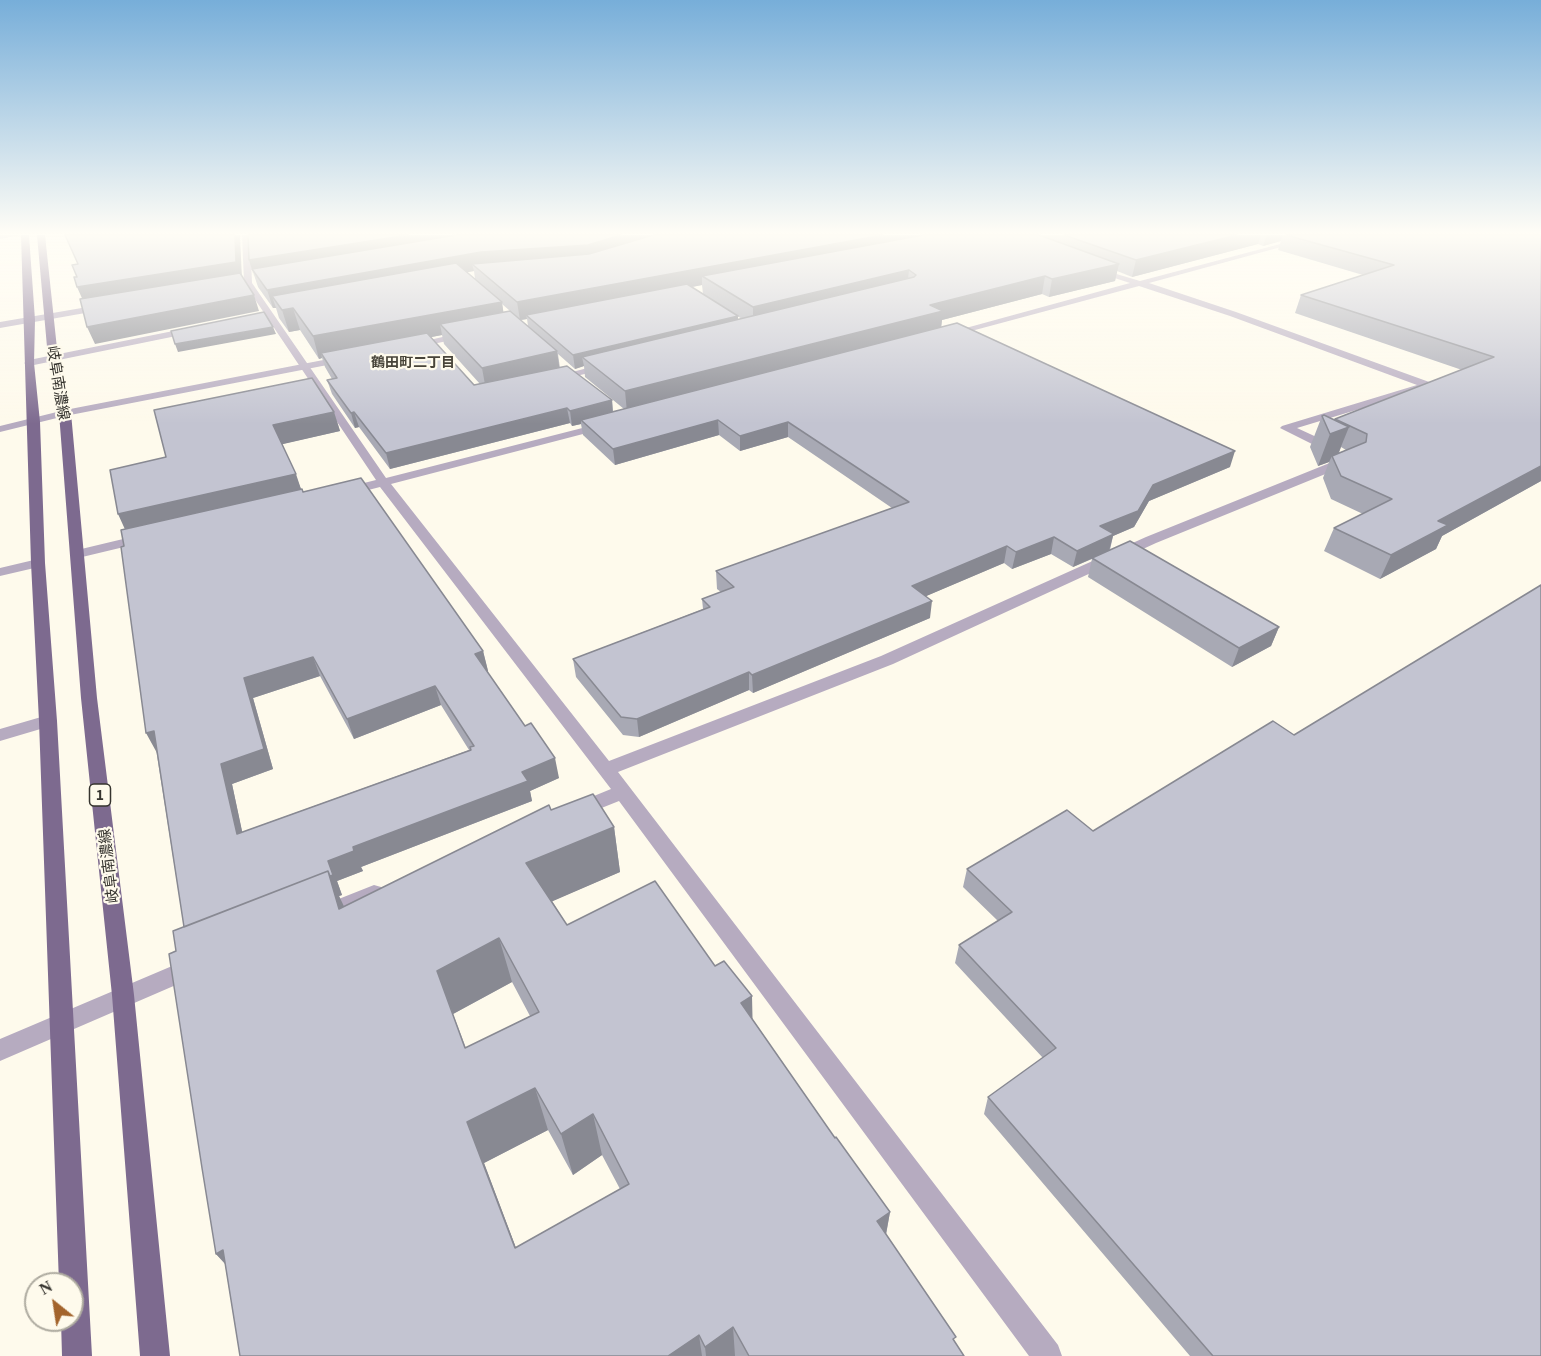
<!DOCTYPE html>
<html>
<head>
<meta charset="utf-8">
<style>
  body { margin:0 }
  #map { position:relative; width:1541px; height:1356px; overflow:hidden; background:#fefaec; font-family:Georgia,serif }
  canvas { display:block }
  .north { position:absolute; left:24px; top:1272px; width:60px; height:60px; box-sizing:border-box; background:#fefaec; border:2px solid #aeaba0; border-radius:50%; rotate:330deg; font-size:16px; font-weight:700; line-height:24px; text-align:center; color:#36342f }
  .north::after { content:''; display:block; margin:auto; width:21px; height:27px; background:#a3642c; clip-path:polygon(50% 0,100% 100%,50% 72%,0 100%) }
</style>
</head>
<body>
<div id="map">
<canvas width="1541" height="1356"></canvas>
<div class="north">N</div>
</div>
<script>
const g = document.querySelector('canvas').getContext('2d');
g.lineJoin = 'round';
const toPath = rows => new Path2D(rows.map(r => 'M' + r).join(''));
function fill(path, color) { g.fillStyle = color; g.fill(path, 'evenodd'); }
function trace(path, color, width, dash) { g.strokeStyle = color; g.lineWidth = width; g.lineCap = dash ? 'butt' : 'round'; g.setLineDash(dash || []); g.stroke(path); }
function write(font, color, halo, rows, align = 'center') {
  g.font = font + ' Georgia,"Noto Sans JP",serif'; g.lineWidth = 4.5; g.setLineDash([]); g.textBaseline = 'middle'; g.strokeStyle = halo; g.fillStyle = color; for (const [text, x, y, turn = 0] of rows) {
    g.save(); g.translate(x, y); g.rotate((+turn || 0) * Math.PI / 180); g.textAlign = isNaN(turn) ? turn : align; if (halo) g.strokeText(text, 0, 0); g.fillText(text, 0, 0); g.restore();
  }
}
const service = toPath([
  [606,363,610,364,610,368,555,381,550,378,606,363]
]);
const minor = toPath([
  [0,235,21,235,0,239,0,235],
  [242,235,250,235,252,283,386,478,602,423,606,424,606,428,391,484,609,761,881,656,1146,537,1342,458,1350,458,1350,464,1156,543,893,664,618,772,1058,1345,1062,1356,1029,1356,619,801,579,817,572,815,569,810,572,805,611,789,380,487,345,496,339,492,340,489,376,480,244,283,242,235],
  [1314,235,1325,235,1149,283,1236,312,1432,383,1432,387,1297,428,1336,446,1336,452,1328,452,1280,428,1282,426,1417,385,1230,316,1139,286,949,337,944,334,1130,283,1093,271,1093,267,1140,281,1314,235],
  [105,304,110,307,108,309,0,328,0,322,105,304],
  [193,327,196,328,196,332,29,366,24,363,29,360,193,327],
  [144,534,149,535,151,538,149,541,78,558,71,554,73,551,144,534],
  [38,559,45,563,43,566,0,576,0,568,38,559],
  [48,715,54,717,57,721,54,725,0,741,0,729,48,715],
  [374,885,381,887,384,893,381,899,323,923,316,920,312,914,316,908,374,885],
  [191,958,199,961,202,968,199,975,0,1061,0,1039,191,958]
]);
const tertiary = toPath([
  [464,332,467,333,467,337,413,348,408,345,464,332],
  [344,356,348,357,348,361,65,416,0,432,0,426,65,410,344,356]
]);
const primary = toPath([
  [21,235,29,235,35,320,34,363,40,422,45,563,57,721,92,1356,62,1356,61,1320,72,1320,72,1284,59,1284,39,721,31,563,21,235],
  [37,235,45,235,58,358,71,413,97,698,134,995,170,1356,140,1356,112,995,81,698,59,413,48,358,37,235]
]);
const wall = toPath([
  [248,235,1541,235,1541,481,1442,536,1436,549,1380,579,1324,551,1334,528,1363,514,1331,499,1323,478,1329,462,1318,466,1310,447,1322,416,1335,420,1335,419,1462,370,1295,313,1301,295,1363,275,1278,250,1281,241,1263,246,1258,244,1132,277,1117,271,1115,281,1049,297,1042,294,942,320,941,327,1230,467,1149,501,1134,527,1113,536,1110,550,1279,627,1271,646,1232,667,1088,577,1092,559,1073,567,1051,554,1012,569,1004,563,926,596,930,618,753,693,749,690,639,737,623,735,576,677,573,659,703,609,702,599,721,592,717,589,716,571,892,508,788,437,740,451,719,435,615,465,583,435,581,424,572,426,570,423,390,469,359,427,355,428,332,394,327,380,332,379,325,367,322,358,319,359,300,330,289,332,279,318,276,308,273,308,258,287,249,260],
  [474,271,475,279,467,272],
  [702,285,703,294,742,319,738,320,692,287],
  [502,304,510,311,503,312],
  [527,319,528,326,521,320],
  [442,335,444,344,480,384,474,385,431,337],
  [558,354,575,369,584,366,585,377,624,409,613,412,612,400,560,368],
  [1341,447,1346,450,1339,453],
  [334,412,340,431,282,444,301,489,483,651,488,671,487,671,559,778,530,791,532,801,361,867,363,871,337,881,342,895,339,896,344,906,551,810,614,827,620,872,552,901,567,925,753,1020,835,1138,890,1212,886,1235,964,1356,240,1356,225,1264,216,1254,176,951,184,927,124,546,125,529,166,457],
  [320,676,354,739,441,705,469,750,242,832,232,784,273,769,253,698],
  [512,982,530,1016,466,1048,453,1014],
  [548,1130,573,1175,602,1155,620,1189,516,1248,484,1163],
  [967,869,1541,1356,1190,1356,984,1114,988,1097,1043,1058,955,963,959,945,998,921,963,887]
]);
const shadedWall = toPath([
  [235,235,240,235,242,279,85,305,77,287],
  [408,235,510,235,252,269,254,277,249,260],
  [621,235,689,235,590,262,472,264,474,271,280,307,272,296,276,308,273,308,267,290,481,252],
  [883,235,967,235,702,276,702,285,530,318,526,315,527,319,520,320,517,302],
  [1237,235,1261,235,1258,244,1132,277,1136,260],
  [1267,235,1283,235,1281,241,1263,246],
  [1119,264,1115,281,1049,297,1052,279],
  [909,270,907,288,753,326,753,307],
  [1045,276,1042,294,942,320,941,329,627,412,625,391,930,305],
  [254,295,259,311,95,344,87,327],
  [502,302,505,323,440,324,442,335,324,358,321,353,322,358,319,359,313,336],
  [293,308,300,330,289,332,282,310],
  [738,316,738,329,582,357,584,366,575,369,573,355],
  [273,327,276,334,178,352,175,344],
  [557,351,560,372,486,390,482,368],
  [612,400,613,415,581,420,581,424,572,426,570,411],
  [567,408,570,423,390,469,386,453],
  [334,412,340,431,279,445,273,425],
  [354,412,359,427,355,428,351,413],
  [718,420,719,435,615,465,613,449],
  [788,422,788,437,740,451,740,436],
  [1349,427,1336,459,1332,456,1329,462,1318,466,1330,434],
  [1235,451,1230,467,1149,501,1134,527,1113,536,1109,551,1073,567,1077,551,1100,526,1153,485],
  [1541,466,1541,481,1442,536,1436,549,1380,579,1391,555,1438,521],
  [296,474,303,495,128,536,118,514],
  [1054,537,1051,554,1012,569,1016,552],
  [1007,546,1004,563,910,603,912,586],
  [932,601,930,618,753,693,752,675],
  [1279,627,1271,646,1232,667,1239,648],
  [483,651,488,671,480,674,475,654],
  [313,657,320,676,253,698,273,769,232,784,247,854,237,834,221,764,244,678],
  [749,672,749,690,639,737,637,719],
  [435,686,441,705,354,739,347,719],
  [154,731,157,753,146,733],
  [555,758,559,778,530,791,532,801,361,867,363,871,337,881,342,895,339,896,348,915,198,952,328,861,353,847,522,772],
  [614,827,620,872,537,908,526,863],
  [499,938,512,982,453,1014,437,971],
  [752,996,753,1039,741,1003],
  [535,1088,548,1130,484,1163,530,1285,515,1248,467,1122],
  [593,1114,602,1155,573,1175,561,1134],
  [890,1212,883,1250,877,1221],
  [223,1250,250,1290,216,1254],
  [733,1327,735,1356,706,1356,705,1347],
  [699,1335,702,1356,668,1356]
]);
const building = toPath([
  [65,235,235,235,236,262,77,287,74,277,77,277,72,265,78,264,65,235],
  [248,235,408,235,249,260,248,235],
  [456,235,621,235,588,245,481,252,267,290,252,269,456,235],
  [653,235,883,235,517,302,472,264,589,254,653,235],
  [923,235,1039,235,1119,264,1052,279,1045,276,930,305,943,311,625,391,582,357,914,277,916,275,909,270,753,307,702,276,923,235],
  [1064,235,1237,235,1136,260,1064,235],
  [1286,235,1541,235,1541,466,1438,521,1448,525,1391,555,1334,528,1392,499,1341,476,1332,456,1366,442,1367,434,1335,419,1494,357,1301,295,1394,265,1286,235],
  [456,263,502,302,313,336,293,308,282,310,272,296,456,263],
  [240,273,254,295,87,327,80,299,240,273],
  [687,284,738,316,573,355,526,315,687,284],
  [510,311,557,351,482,368,440,324,510,311],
  [264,312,273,327,175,344,171,331,264,312],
  [957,323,1235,451,1153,485,1138,511,1100,526,1114,534,1077,551,1054,537,1016,552,1007,546,912,586,932,601,752,675,749,672,637,719,621,717,573,659,710,607,702,599,734,587,716,571,909,502,788,422,740,436,718,420,613,449,581,420,957,323],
  [427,333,474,385,567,366,612,400,570,411,567,408,386,453,354,412,351,413,327,380,337,378,321,353,427,333],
  [312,378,334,412,273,425,296,474,118,514,110,470,166,457,154,410,312,378],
  [1324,415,1349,427,1330,434,1322,416,1324,415],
  [361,478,483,651,475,654,525,726,531,723,555,758,522,772,528,781,353,847,354,851,328,861,333,875,330,876,328,871,184,927,154,731,146,733,121,547,124,546,121,530,302,489,303,492,361,478],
  [313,657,347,719,435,686,474,746,470,747,471,750,237,834,221,764,264,749,244,678,313,657],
  [1130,541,1279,627,1239,648,1092,558,1130,541],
  [1541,585,1541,1356,1213,1356,988,1097,1056,1048,959,945,1012,912,967,869,1067,810,1093,831,1273,721,1294,735,1541,585],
  [593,794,614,827,526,863,567,925,655,881,715,966,724,961,752,996,741,1003,835,1138,836,1137,890,1212,877,1221,956,1337,953,1339,964,1356,749,1356,733,1327,705,1347,699,1335,668,1356,240,1356,223,1250,216,1254,202,1168,169,954,176,951,173,931,328,871,339,909,549,805,551,810,593,794],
  [499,938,539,1012,465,1048,437,971,499,938],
  [535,1088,561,1134,593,1114,629,1184,515,1248,467,1122,535,1088]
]);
const farNeighbourhoodnames = [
  ["鶴田町二丁目",413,362]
];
const shields = [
  [100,795,21]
];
const shieldNames = [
  ["1",100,795]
];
const streetNames = [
  ["岐阜南濃線",59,383,81],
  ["岐阜南濃線",108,866,-97]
];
fill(service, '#b6abc0');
fill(minor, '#b6abc0');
fill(tertiary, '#b6abc0');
fill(primary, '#7d6a8f');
fill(wall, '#a8a9b4');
fill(shadedWall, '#888992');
fill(building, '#c3c4d1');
trace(building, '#888992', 1.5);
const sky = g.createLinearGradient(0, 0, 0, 424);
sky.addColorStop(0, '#77aed9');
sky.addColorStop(0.55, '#fffdf6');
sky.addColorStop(1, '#fffdf600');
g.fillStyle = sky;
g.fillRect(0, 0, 1541, 424);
write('bold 14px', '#484439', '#fefaec', farNeighbourhoodnames);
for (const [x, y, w] of shields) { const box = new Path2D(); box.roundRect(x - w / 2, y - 11, w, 22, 4.5); g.fillStyle = '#fefaec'; g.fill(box); trace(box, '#36342f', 1.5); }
write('bold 14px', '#36342f', null, shieldNames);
write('15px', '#36342f', '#fefaec', streetNames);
</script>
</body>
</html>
